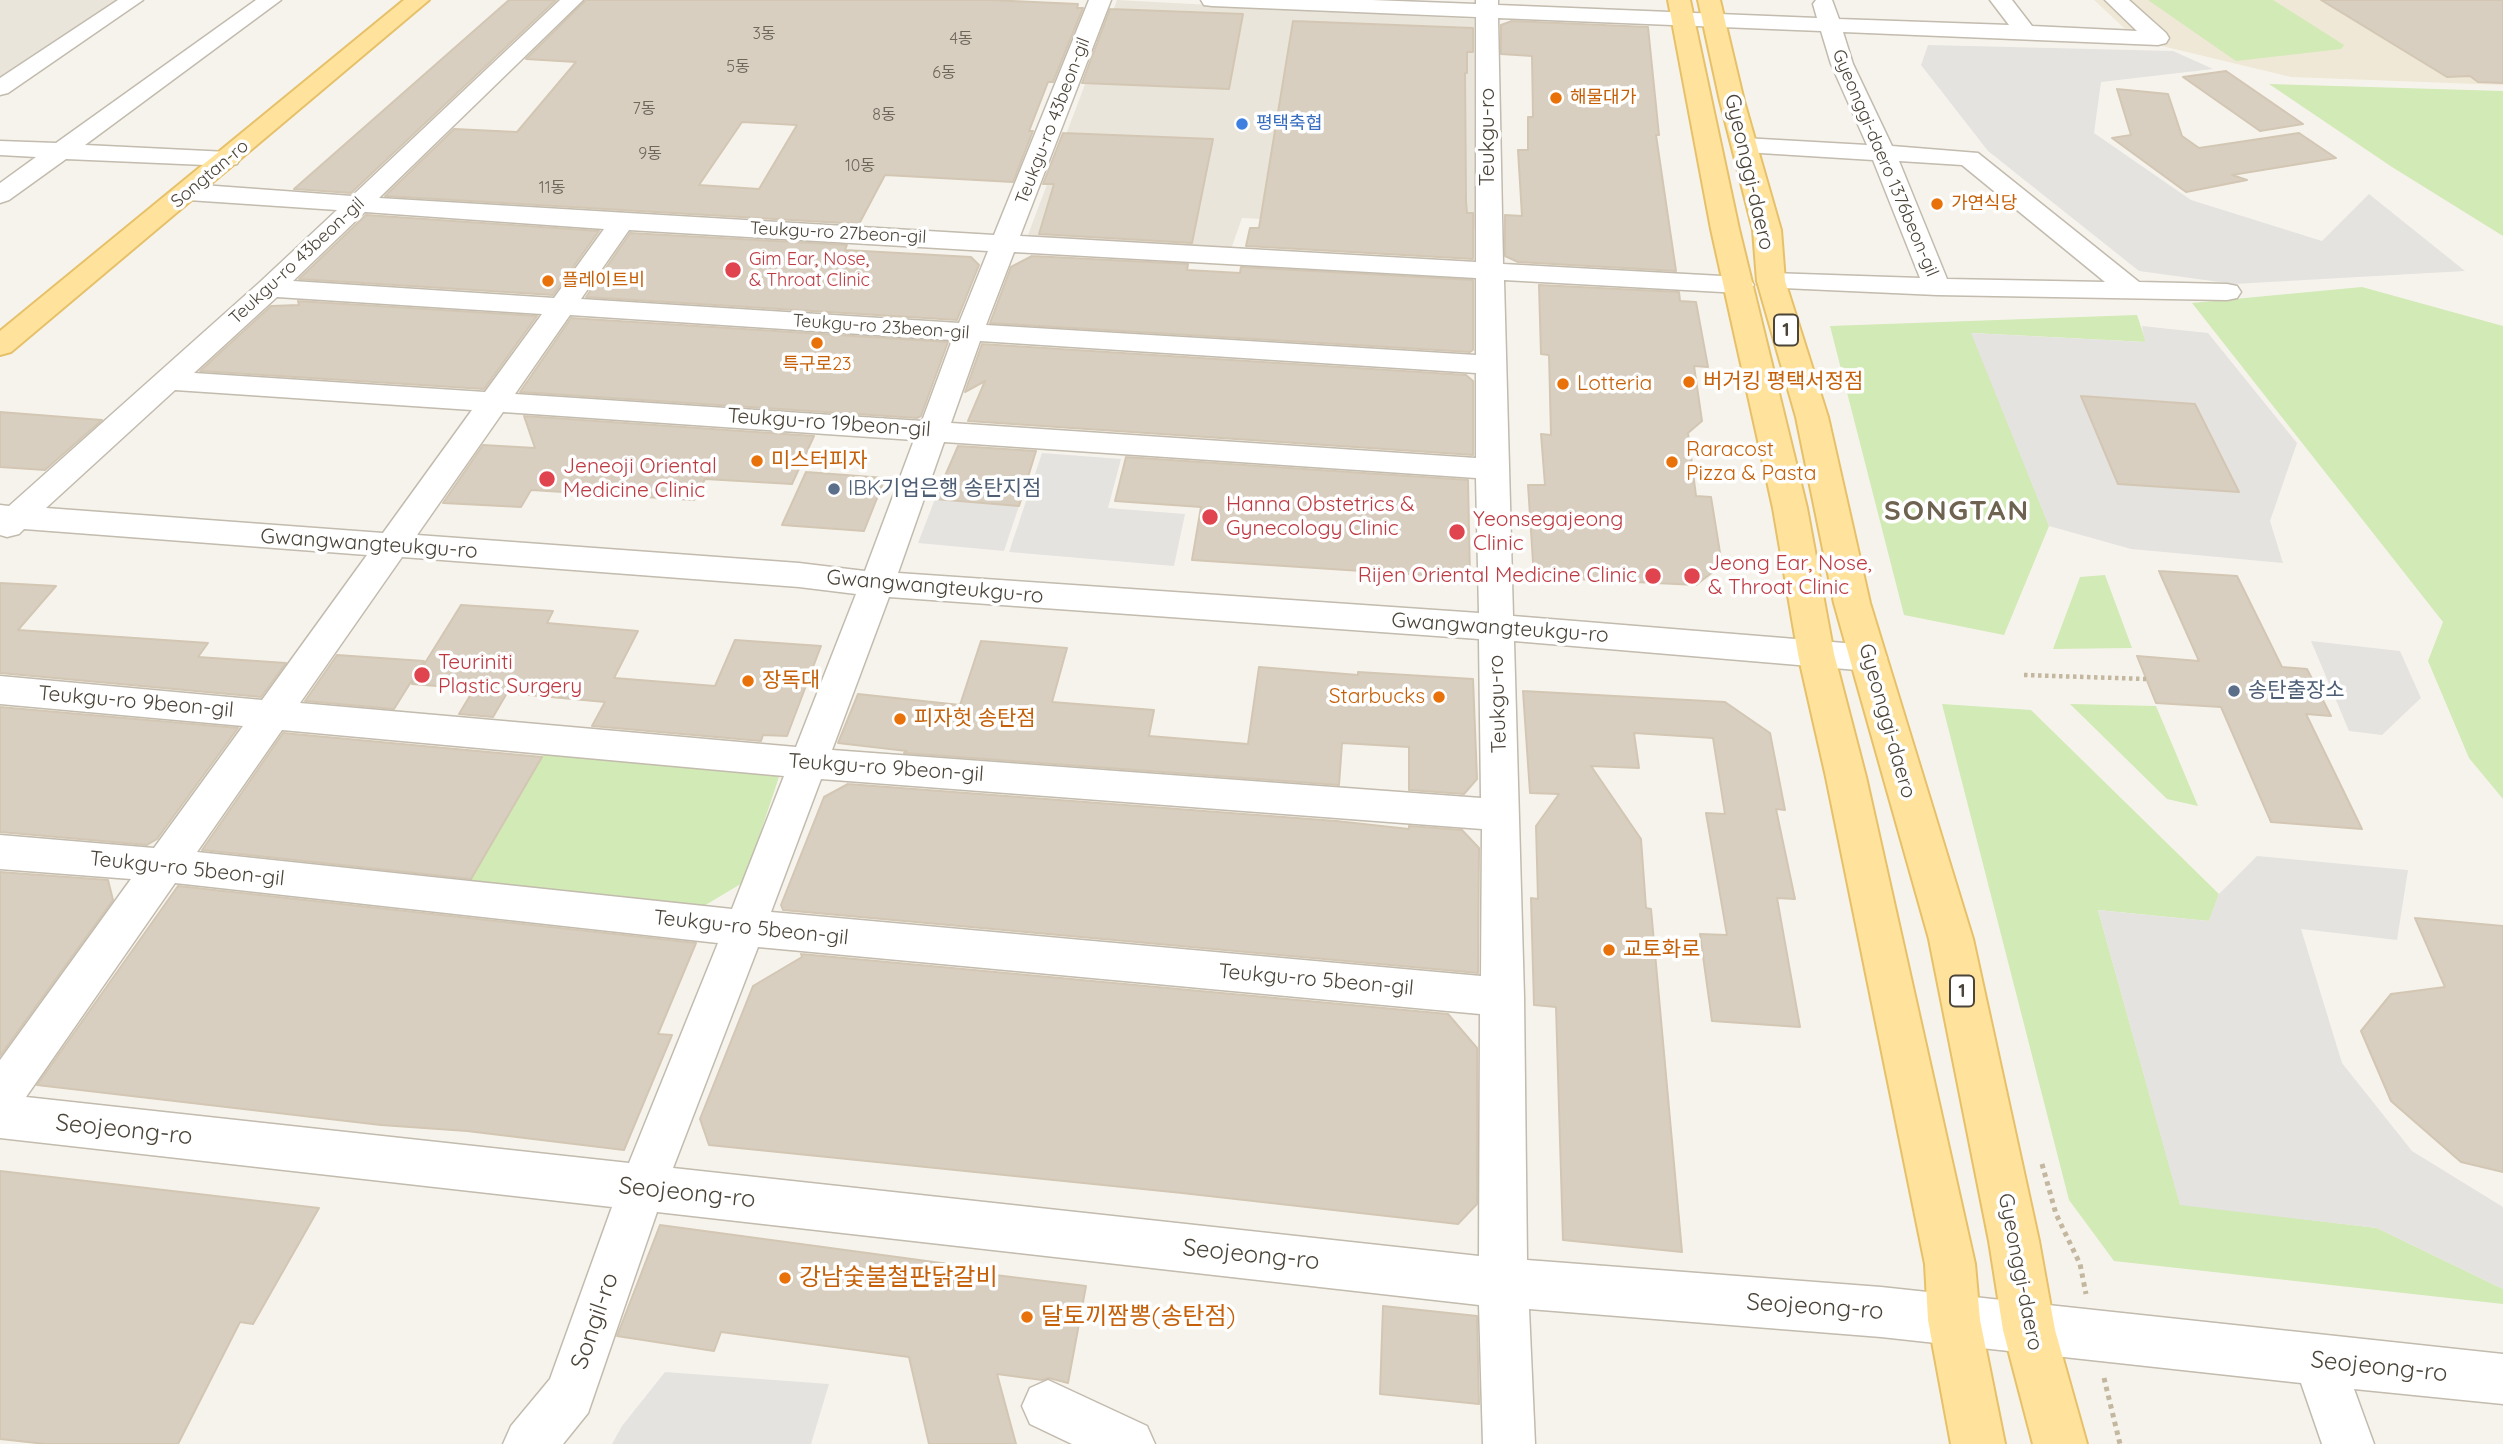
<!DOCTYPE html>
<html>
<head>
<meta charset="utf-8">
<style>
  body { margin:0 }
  canvas { display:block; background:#f6f3ec }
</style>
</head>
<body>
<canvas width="2503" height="1444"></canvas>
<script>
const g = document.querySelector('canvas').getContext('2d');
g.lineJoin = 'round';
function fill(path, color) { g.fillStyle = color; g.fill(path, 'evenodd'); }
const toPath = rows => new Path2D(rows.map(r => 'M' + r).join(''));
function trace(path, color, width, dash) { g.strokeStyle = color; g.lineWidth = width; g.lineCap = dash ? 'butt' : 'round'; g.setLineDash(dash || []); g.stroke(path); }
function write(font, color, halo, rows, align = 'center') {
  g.font = font + ' Quicksand,"Noto Sans KR",sans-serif'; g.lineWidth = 7; g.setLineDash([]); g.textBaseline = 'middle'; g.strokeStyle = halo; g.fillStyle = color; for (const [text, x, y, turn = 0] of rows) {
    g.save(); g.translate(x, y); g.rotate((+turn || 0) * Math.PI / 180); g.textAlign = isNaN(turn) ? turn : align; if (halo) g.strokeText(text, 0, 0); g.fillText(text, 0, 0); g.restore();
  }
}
const residential = toPath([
  [0,0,121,0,0,81],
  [1117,0,1474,19,1475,229,1242,218,1230,252,1026,240]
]);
const education = toPath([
  [2094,0,2503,0,2503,85,2291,77,2137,40]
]);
const green = toPath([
  [2148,0,2273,0,2344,45,2341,49,2236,61],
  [2269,84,2503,91,2503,236,2392,167],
  [2362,287,2503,326,2503,799,2469,758,2428,661,2443,622,2192,303],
  [2137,315,2146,342,1972,333,2049,526,2004,635,1904,615,1830,326],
  [2105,575,2132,648,2053,649,2080,577],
  [1942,704,2031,710,2219,894,2209,921,2098,910,2180,1204,2377,1228,2503,1289,2503,1304,2114,1261,2069,1200],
  [2070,704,2156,706,2198,806,2167,799],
  [548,746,781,771,744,882,687,916,467,885]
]);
const parking = toPath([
  [1928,45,2173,51,2213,69,2101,82,2094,133,2191,200,2322,241,2369,194,2465,271,2234,284,2139,271,1988,151,1921,65],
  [2142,326,2208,333,2297,443,2270,521,2283,563,2131,549,2049,526,1971,333,2145,342],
  [2082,396,2195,404,2238,491,2118,484],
  [1042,453,1121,459,1108,508,1185,514,1174,566,1009,552],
  [935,499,1019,506,1004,551,918,543],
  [2311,641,2400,651,2421,698,2382,735,2349,731],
  [2257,856,2408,870,2397,940,2301,929,2342,1063,2412,1151,2503,1207,2503,1289,2377,1228,2180,1205,2098,910,2209,921,2219,894],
  [665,1372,829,1384,811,1444,612,1444,622,1426]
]);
const building = toPath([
  [509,0,556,0,351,193,294,189,509,0],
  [586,0,990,0,1078,4,1077,8,1083,8,1053,82,1048,82,1029,131,1033,131,1013,182,885,175,859,224,385,196,454,129,517,132,576,62,526,59,586,0],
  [742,122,797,125,759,189,699,185,742,122],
  [2321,0,2503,0,2503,83,2478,82,2470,76,2447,77,2321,0],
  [1110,9,1243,14,1229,89,1082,83,1110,9],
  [1293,21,1473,28,1473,52,1467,52,1467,73,1465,73,1466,202,1467,213,1473,213,1473,259,1246,246,1250,228,1259,228,1293,21],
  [1512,21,1648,27,1659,135,1656,135,1676,271,1518,262,1505,256,1505,215,1522,216,1518,150,1528,150,1528,117,1533,117,1532,56,1501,54,1501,25,1512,21],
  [2226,71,2303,124,2260,131,2183,77,2226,71],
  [2117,89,2168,94,2182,136,2199,148,2299,133,2336,158,2232,175,2247,180,2186,192,2112,138,2131,135,2117,89],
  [1063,133,1213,139,1192,243,1039,234,1054,184,1043,184,1063,133],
  [366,215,599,231,553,295,299,279,366,215],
  [630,233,847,245,845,250,971,257,979,265,957,320,586,297,630,233],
  [1032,256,1188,264,1187,270,1240,273,1241,267,1473,280,1473,350,1470,352,990,323,1011,267,1032,256],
  [1539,285,1679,292,1680,301,1696,302,1708,367,1694,366,1702,421,1688,433,1696,496,1711,497,1722,565,1696,585,1534,577,1528,485,1545,485,1541,434,1551,435,1549,355,1541,354,1539,285],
  [298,301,537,316,484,389,200,371,271,306,299,305,298,301],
  [571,318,948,342,921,416,917,418,520,392,571,318],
  [982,344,1466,375,1473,381,1473,455,968,421,985,381,965,392,982,344],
  [2081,396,2195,404,2239,492,2118,484,2081,396],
  [0,412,102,420,45,470,0,467,0,412],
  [524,416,814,436,792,484,705,479,694,500,531,490,521,507,443,503,483,445,535,448,524,416],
  [958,446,1036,451,1019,506,935,499,958,446],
  [1126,457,1468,480,1470,578,1192,560,1201,507,1115,501,1126,457],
  [806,472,885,478,864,531,782,525,806,472],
  [2159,571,2237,576,2282,667,2307,669,2331,716,2306,714,2362,829,2271,822,2221,707,2156,703,2137,656,2199,661,2159,571],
  [0,583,56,586,18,630,208,643,198,657,286,663,261,697,0,673,0,583],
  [461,605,553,611,547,623,638,631,614,678,715,686,735,640,821,646,787,736,763,735,761,741,592,726,605,702,507,693,493,717,459,714,474,689,412,684,461,605],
  [981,641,1067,648,1052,702,1154,710,1149,736,1248,744,1259,667,1358,675,1358,672,1473,679,1477,779,1464,794,1409,790,1409,747,1342,743,1339,785,904,753,907,751,838,743,858,694,960,705,981,641],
  [337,655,424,661,394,709,305,701,337,655],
  [1523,691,1725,702,1770,733,1785,810,1776,809,1795,899,1777,898,1800,1027,1712,1021,1700,934,1727,935,1706,813,1725,814,1713,738,1634,733,1639,768,1591,766,1641,839,1646,908,1651,909,1682,1252,1563,1240,1556,1007,1534,1005,1531,898,1538,899,1536,826,1559,794,1530,793,1523,691],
  [0,707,238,728,157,839,147,845,0,832,0,707],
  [283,733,542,757,471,879,202,850,283,733],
  [848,784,1336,821,1409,829,1409,826,1462,830,1479,848,1478,973,783,910,781,905,824,797,848,784],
  [0,872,108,880,113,900,0,1056,0,872],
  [178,886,696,943,658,1034,672,1035,624,1150,467,1131,381,1125,37,1085,178,886],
  [2415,918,2503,926,2503,1172,2461,1162,2391,1101,2361,1031,2391,994,2445,987,2415,918],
  [801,954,1448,1014,1477,1048,1477,1204,1458,1224,1182,1193,709,1145,700,1119,753,986,802,957,801,954],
  [0,1171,319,1208,253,1324,240,1322,178,1444,46,1444,0,1439,0,1171],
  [660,1225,971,1267,970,1272,1086,1286,1068,1383,1049,1378,1042,1380,997,1374,1016,1444,929,1444,909,1357,721,1332,714,1351,617,1336,660,1225],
  [1383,1306,1477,1316,1479,1404,1380,1394,1383,1306]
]);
const pathFar1 = toPath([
  [2024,675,2146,679]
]);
const path = toPath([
  [2042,1164,2056,1214,2080,1264,2086,1294],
  [2104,1378,2120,1444]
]);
const minor = toPath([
  [118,0,143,0,8,93,0,95,0,78,118,0],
  [256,0,281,0,85,145,228,152,237,154,240,159,237,164,228,166,66,159,9,200,0,203,0,183,36,157,0,155,0,141,56,143,256,0],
  [560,0,583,0,379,198,994,235,1089,0,1111,0,1020,236,1476,262,1476,17,1212,6,1204,5,1201,0,1372,0,1476,4,1476,0,1498,0,1498,5,1817,18,1813,4,1816,0,1832,0,1839,19,2009,25,1990,0,2012,0,2032,26,2137,31,2105,0,2129,0,2166,33,2169,38,2166,43,2158,45,1843,32,1853,64,1892,146,1978,153,2139,282,2227,284,2237,286,2241,292,2237,298,2227,300,1937,295,1761,287,1757,281,1761,275,1771,273,1920,278,1873,160,1744,152,1735,150,1732,145,1735,140,1744,138,1867,145,1831,64,1821,31,1498,18,1503,264,1740,277,1750,279,1754,285,1750,291,1740,293,1504,280,1513,616,1869,645,1882,649,1887,658,1882,667,1869,671,1514,641,1524,997,1527,1260,1881,1287,2503,1354,2503,1404,2354,1389,2374,1444,2322,1444,2301,1383,1881,1337,1529,1309,1535,1444,1483,1444,1479,1305,657,1212,588,1413,563,1444,503,1444,511,1426,550,1379,612,1207,0,1138,0,1060,131,879,0,869,0,835,154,848,243,726,0,704,0,676,262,700,367,555,24,529,19,534,7,537,0,535,0,505,9,506,260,282,337,210,188,200,179,197,175,192,179,187,188,184,352,196,560,0],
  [1899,161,1962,165,2105,282,1947,279,1899,161],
  [365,212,604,229,554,298,293,281,365,212],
  [629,230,988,251,959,323,581,299,629,230],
  [1014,252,1476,278,1476,355,986,325,1014,252],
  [277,297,542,314,485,392,194,373,277,297],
  [570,315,952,340,922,421,515,394,570,315],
  [980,341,1476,373,1476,458,951,423,980,341],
  [175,390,472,410,383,533,46,508,175,390],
  [503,412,914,440,865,571,799,563,417,535,503,412],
  [944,442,1476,478,1479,613,898,573,944,442],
  [402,557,799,587,856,594,796,747,300,703,402,557],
  [889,597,1479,639,1481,798,832,750,889,597],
  [282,730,784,776,732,909,197,852,282,730],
  [821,779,1482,829,1481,976,771,912,821,779],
  [175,883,718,943,629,1163,26,1097,175,883],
  [758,947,1480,1014,1479,1256,673,1168,758,947],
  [1048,1380,1147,1426,1155,1444,1072,1444,1030,1424,1022,1406,1030,1388,1048,1380]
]);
const major = toPath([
  [404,0,429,0,11,352,0,355,0,331,404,0],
  [1668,0,1690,0,1739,229,1807,508,1834,654,1866,777,1975,1264,1980,1320,2005,1444,1951,1444,1928,1320,1925,1264,1826,777,1798,654,1773,508,1711,229,1668,0],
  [1698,0,1720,0,1744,101,1781,230,1785,281,1828,417,1870,603,1973,939,2039,1241,2055,1330,2087,1444,2033,1444,2003,1330,1989,1241,1929,939,1834,603,1796,417,1757,281,1753,230,1720,101,1698,0]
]);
const markers = [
  [1556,98,7,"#e8710a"],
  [1242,124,7,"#3f7fe0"],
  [1937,204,7,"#e8710a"],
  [733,270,9,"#e0444e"],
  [548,281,7,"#e8710a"],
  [817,343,7,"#e8710a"],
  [1689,382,7,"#e8710a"],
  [1563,384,7,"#e8710a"],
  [757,461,7,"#e8710a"],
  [1672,462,7,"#e8710a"],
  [547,479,9,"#e0444e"],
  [834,489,7,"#5c6f8a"],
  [1210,517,9,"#e0444e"],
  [1457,532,9,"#e0444e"],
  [1653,576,9,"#e0444e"],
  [1692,576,9,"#e0444e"],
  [422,675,9,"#e0444e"],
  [748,681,7,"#e8710a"],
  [2234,691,7,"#5c6f8a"],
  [1439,697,7,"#e8710a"],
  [900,719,7,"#e8710a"],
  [1609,950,7,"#e8710a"],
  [785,1278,7,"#e8710a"],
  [1027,1317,7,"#e8710a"]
];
const farNumbernames = [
  ["3동",764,34],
  ["4동",961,39],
  ["5동",738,67],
  ["6동",944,73],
  ["7동",644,109],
  ["8동",884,115],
  ["9동",650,154],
  ["10동",860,166],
  ["11동",552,188]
];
const farFoodnames = [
  ["해물대가",1570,98],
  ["가연식당",1951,204],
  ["플레이트비",562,281],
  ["특구로23",817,365,"center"]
];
const farStreetnames = [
  ["Teukgu-ro 43beon-gil",1053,121,-69],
  ["Gyeonggi-daero 1376beon-gil",1885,163,67],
  ["Songtan-ro",210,174,-40],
  ["Teukgu-ro 27beon-gil",838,233,3],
  ["Teukgu-ro 43beon-gil",297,261,-43],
  ["Teukgu-ro 23beon-gil",881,327,4]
];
const farShopnames = [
  ["평택축협",1256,124]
];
const farHealthnames = [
  ["Gim Ear, Nose,",749,260],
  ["& Throat Clinic",749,281]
];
const shields = [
  [1786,330,24],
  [1962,991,24]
];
const shieldNames = [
  ["1",1786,330],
  ["1",1962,991]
];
const streetNames = [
  ["Teukgu-ro",1488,137,-90],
  ["Gyeonggi-daero",1749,172,77],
  ["Teukgu-ro 19beon-gil",829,423,4],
  ["Gwangwangteukgu-ro",369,544,4],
  ["Gwangwangteukgu-ro",935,587,5],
  ["Gwangwangteukgu-ro",1500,628,4],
  ["Teukgu-ro 9beon-gil",136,702,5],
  ["Teukgu-ro",1498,704,-92],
  ["Gyeonggi-daero",1887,721,74],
  ["Teukgu-ro 9beon-gil",886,768,4],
  ["Teukgu-ro 5beon-gil",187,869,6],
  ["Teukgu-ro 5beon-gil",751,928,6],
  ["Teukgu-ro 5beon-gil",1316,980,5],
  ["Gyeonggi-daero",2020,1272,79]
];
const foodNames = [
  ["버거킹 평택서정점",1703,382],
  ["Lotteria",1577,384],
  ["Raracost",1686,450],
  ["Pizza & Pasta",1686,474],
  ["미스터피자",771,461],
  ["장독대",762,681],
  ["Starbucks",1425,697,"right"],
  ["피자헛 송탄점",914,719],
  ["교토화로",1623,950]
];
const healthNames = [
  ["Jeneoji Oriental",563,467],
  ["Medicine Clinic",563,491],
  ["Hanna Obstetrics &",1226,505],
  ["Gynecology Clinic",1226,529],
  ["Yeonsegajeong",1473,520],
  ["Clinic",1473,544],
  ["Jeong Ear, Nose,",1708,564],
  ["& Throat Clinic",1708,588],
  ["Rijen Oriental Medicine Clinic",1637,576,"right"],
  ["Teuriniti",438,663],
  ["Plastic Surgery",438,687]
];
const serviceNames = [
  ["IBK기업은행 송탄지점",848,489],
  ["송탄출장소",2248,691]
];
const nearStreetnames = [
  ["Seojeong-ro",124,1130,6],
  ["Seojeong-ro",687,1193,6],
  ["Seojeong-ro",1251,1255,6],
  ["Seojeong-ro",1815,1307,4],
  ["Songil-ro",595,1321,-71],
  ["Seojeong-ro",2379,1367,6]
];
const nearFoodnames = [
  ["강남숯불철판닭갈비",799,1278],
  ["달토끼짬뽕(송탄점)",1041,1317]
];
const districtNames = [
  ["SONGTAN",1957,512]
];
fill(residential, '#eae5da');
fill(education, '#efe8d6');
fill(green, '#d2eab5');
fill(parking, '#e5e3e0');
fill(building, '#d8cfc1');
trace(building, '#d3c7b4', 2);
trace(minor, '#c2bbae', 3);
trace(major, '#e6c16a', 4);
trace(pathFar1, '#c4b79f', 4.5, [3.5, 3.5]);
trace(path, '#c4b79f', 5, [4.5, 4.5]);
fill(minor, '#fff');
fill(major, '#ffe39c');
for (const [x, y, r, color] of markers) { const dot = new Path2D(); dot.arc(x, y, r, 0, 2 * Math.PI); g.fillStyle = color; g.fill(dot); trace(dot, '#fff', 2.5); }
write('16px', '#6e675b', null, farNumbernames);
write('18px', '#c56008', '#fff', farFoodnames, 'left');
write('18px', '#4b4439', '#fff', farStreetnames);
write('18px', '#366cbe', '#fff', farShopnames, 'left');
write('18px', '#be3a42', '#fff', farHealthnames, 'left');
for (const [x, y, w] of shields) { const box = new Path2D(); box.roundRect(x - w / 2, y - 15.5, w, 31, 5); g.fillStyle = '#fff'; g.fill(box); trace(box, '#4b4439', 2); }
write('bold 19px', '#4b4439', null, shieldNames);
write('21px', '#4b4439', '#fff', streetNames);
write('21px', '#c56008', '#fff', foodNames, 'left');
write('21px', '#be3a42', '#fff', healthNames, 'left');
write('21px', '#4e5e75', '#fff', serviceNames, 'left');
write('24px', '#4b4439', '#fff', nearStreetnames);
write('24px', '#c56008', '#fff', nearFoodnames, 'left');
g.letterSpacing = '2px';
write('bold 28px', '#6e6250', '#fff', districtNames);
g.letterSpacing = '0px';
</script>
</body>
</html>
